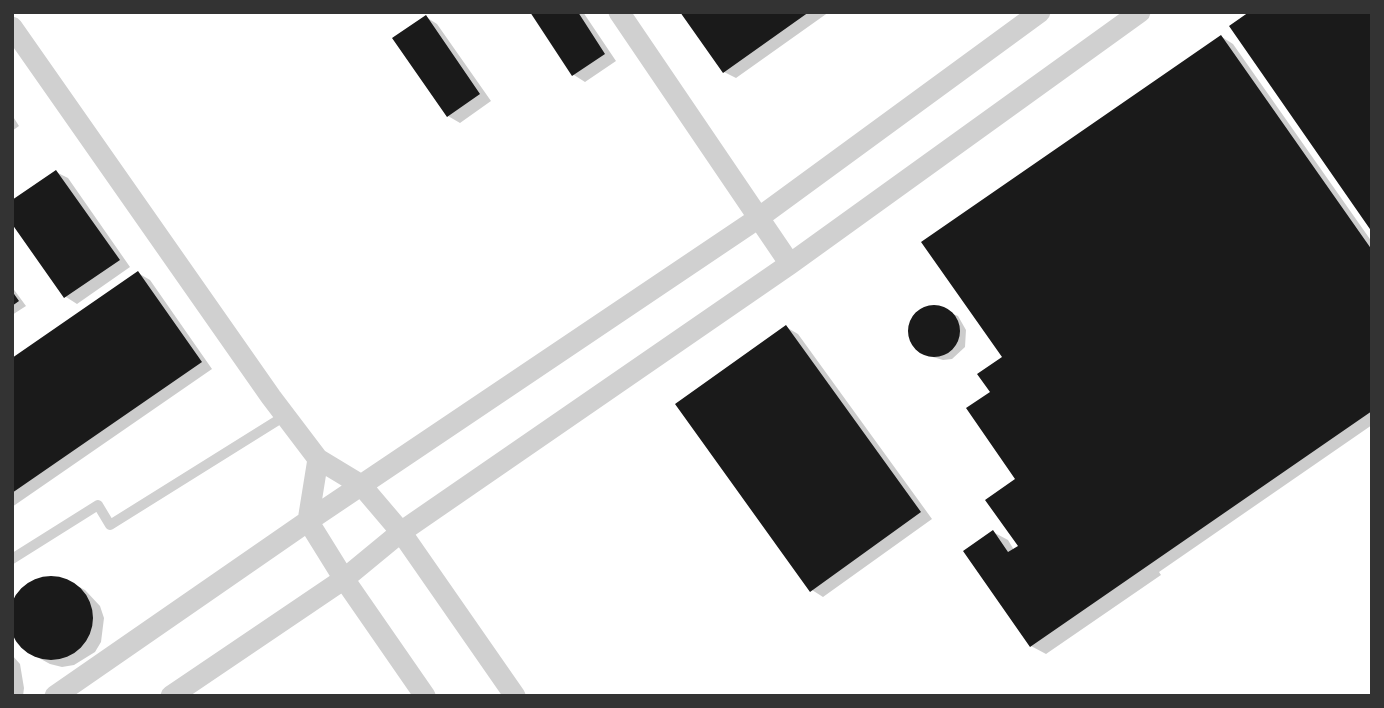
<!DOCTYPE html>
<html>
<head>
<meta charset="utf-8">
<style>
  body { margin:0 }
  #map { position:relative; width:1384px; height:708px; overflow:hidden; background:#fff; font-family:"DejaVu Sans",sans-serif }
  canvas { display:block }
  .frame { position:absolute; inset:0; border:14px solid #333; pointer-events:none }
</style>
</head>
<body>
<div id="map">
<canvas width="1384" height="708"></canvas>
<div class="frame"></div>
</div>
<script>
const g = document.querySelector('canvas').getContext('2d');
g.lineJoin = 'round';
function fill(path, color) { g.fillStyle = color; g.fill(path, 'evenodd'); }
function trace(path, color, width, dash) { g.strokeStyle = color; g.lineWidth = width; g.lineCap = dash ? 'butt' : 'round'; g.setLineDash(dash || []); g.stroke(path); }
fill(new Path2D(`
  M 532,12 L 583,12 L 616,61 L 585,82 L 574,75 Z
  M 682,12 L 829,12 L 736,78 L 724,72 Z
  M 426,17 L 437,24 L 491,101 L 460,123 L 448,116 Z
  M 1222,37 L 1233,44 L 1372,242 L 1372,425 L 1159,572 L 1161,575 L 1046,654 L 1031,646 L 993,532 L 1008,540 L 1014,550 L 1020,546 L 1018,479 L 992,393 L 1004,358 Z
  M 12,115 L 19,126 L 12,131 Z
  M 56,172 L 68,178 L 130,267 L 77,304 L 66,297 L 12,221 Z
  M 138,273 L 150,280 L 212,369 L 12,507 L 12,360 Z
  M 12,287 L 26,306 L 12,315 Z
  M 933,306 L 958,316 L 966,330 L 965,347 L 952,359 L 943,360 L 926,355 L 918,350 L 909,335 L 913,318 L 926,307 Z
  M 786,327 L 798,334 L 932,519 L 823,597 L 812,590 Z
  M 51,577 L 72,583 L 85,590 L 100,606 L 104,618 L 101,642 L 95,652 L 74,665 L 62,667 L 50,664 L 26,651 L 17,643 L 12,633 L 15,599 L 30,583 Z
  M 12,655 L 20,664 L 24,688 L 23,696 L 12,696 Z`), '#0003');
fill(new Path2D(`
  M 530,12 L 578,12 L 605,54 L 572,76 Z
  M 680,12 L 809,12 L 723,73 Z
  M 1249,12 L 1372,12 L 1372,232 L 1229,26 Z
  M 426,15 L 480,94 L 447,117 L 392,38 Z
  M 1221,35 L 1372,250 L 1372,411 L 1030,647 L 963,551 L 993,530 L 1008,552 L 1018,546 L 985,500 L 1015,479 L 966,408 L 990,392 L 977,374 L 1002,357 L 921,242 Z
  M 56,170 L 120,260 L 64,298 L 12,224 L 12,200 Z
  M 138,271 L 202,362 L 12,493 L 12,358 Z
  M 12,291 L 19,301 L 12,306 Z
  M908 331a26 26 0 1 1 52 0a26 26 0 1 1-52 0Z
  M 786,325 L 921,512 L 810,592 L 675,404 Z
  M9 618a42 42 0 1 1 84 0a42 42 0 1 1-84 0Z`), '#1a1a1a');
trace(new Path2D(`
  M 12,559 L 98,505 L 110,525 L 283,417 L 280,412`), '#d0d0d0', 10);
trace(new Path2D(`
  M 619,12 L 790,264
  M 12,27 L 271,397 L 318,459 L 361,485 L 401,532 L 515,696
  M 318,459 L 308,521 L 344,579 L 425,696
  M 55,696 L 308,521 L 757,219 L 1040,12
  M 171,696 L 344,579 L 401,532 L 790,264 L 1140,12`), '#d0d0d0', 21);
</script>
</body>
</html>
